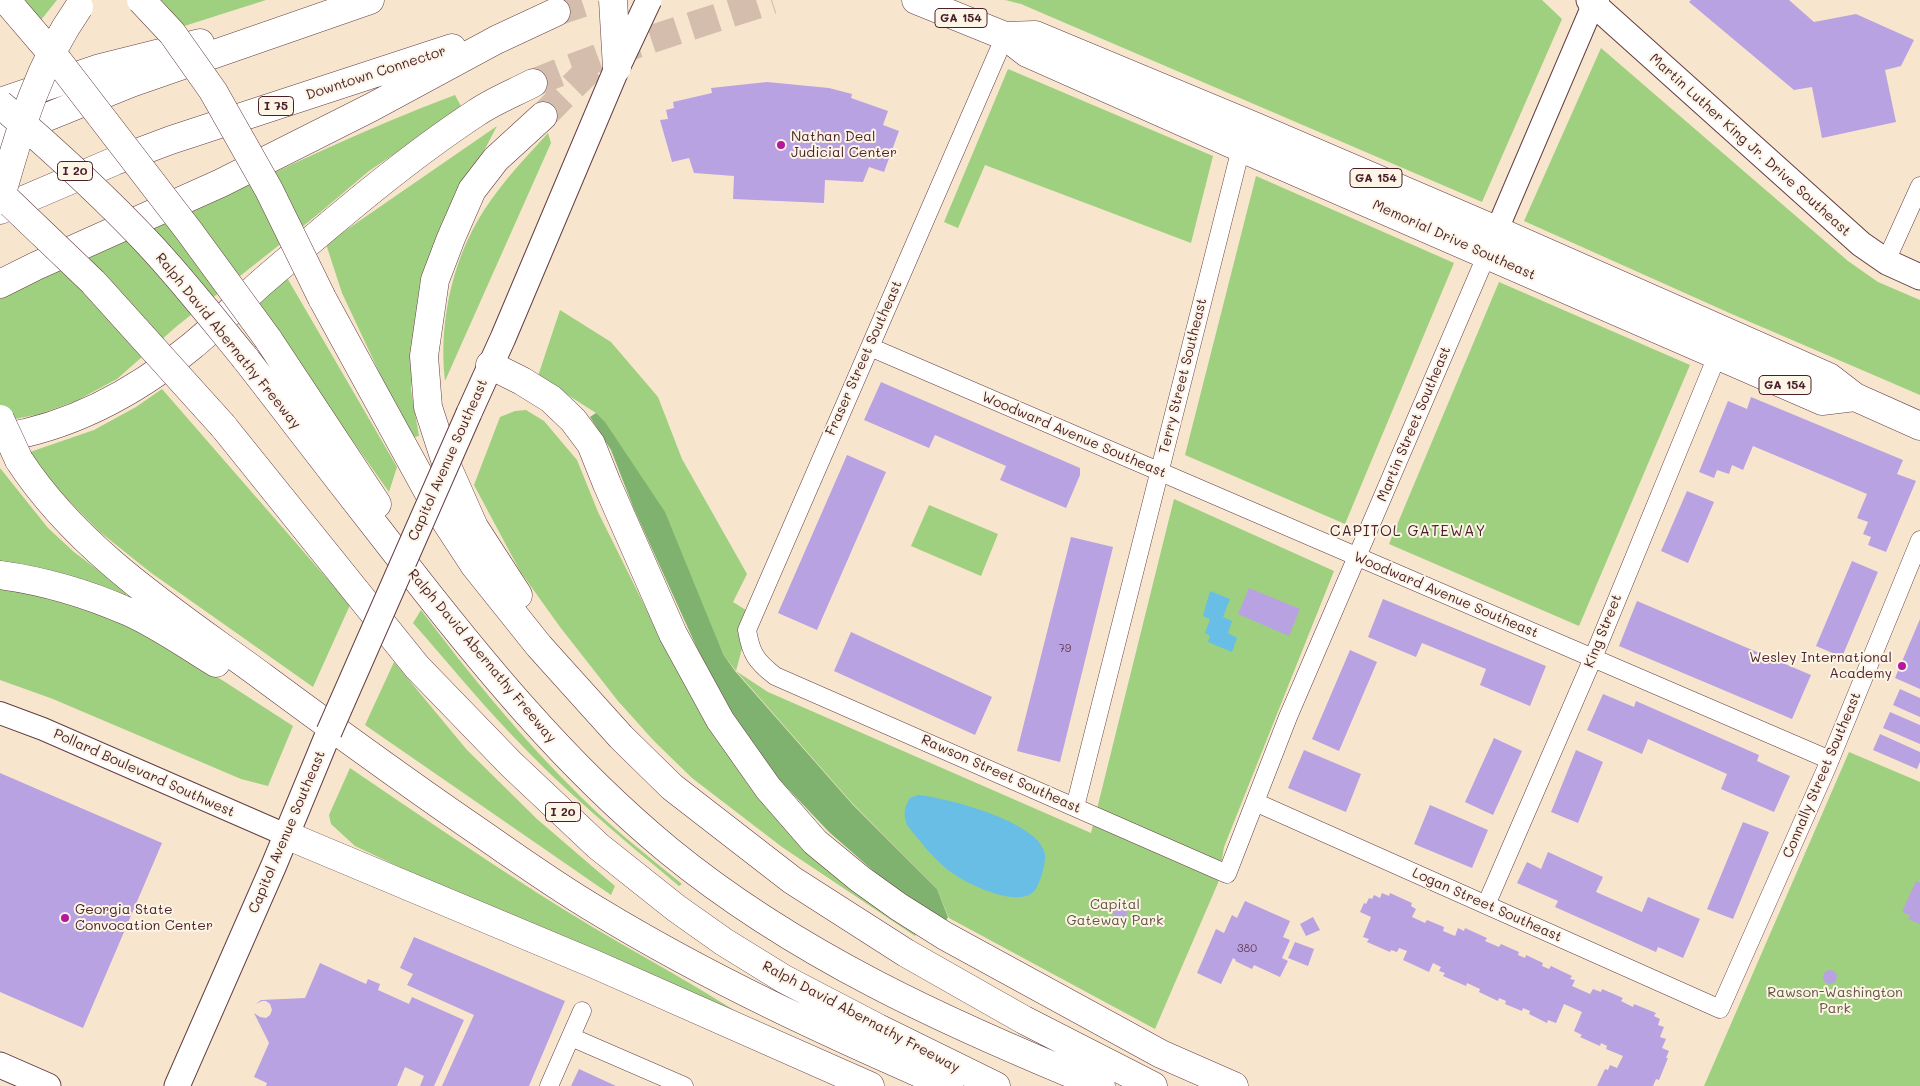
<!DOCTYPE html>
<html>
<head>
<meta charset="utf-8">
<style>
  body { margin:0 }
  canvas { display:block; background:#f7e5cd }
</style>
</head>
<body>
<canvas width="1920" height="1086"></canvas>
<script>
const g = document.querySelector('canvas').getContext('2d');
g.lineJoin = 'round';
function fill(path, color) { g.fillStyle = color; g.fill(path, 'evenodd'); }
function trace(path, color, width, dash) { g.strokeStyle = color; g.lineWidth = width; g.lineCap = dash ? 'butt' : 'round'; g.setLineDash(dash || []); g.stroke(path); }
function label(font, color, halo, rows, align = 'center') {
  g.font = font + ' Mali,sans-serif'; g.lineWidth = 4; g.setLineDash([]); g.textBaseline = 'middle'; g.strokeStyle = halo; g.fillStyle = color; for (const [text, x, y, turn = 0] of rows) {
    g.save(); g.translate(x, y); g.rotate((+turn || 0) * Math.PI / 180); g.textAlign = isNaN(turn) ? turn : align; if (halo) g.strokeText(text, 0, 0); g.fillText(text, 0, 0); g.restore();
  }
}
fill(new Path2D(`
  M 23,0 L 57,0 L 41,20 Z
  M 156,0 L 266,0 L 178,28 Z
  M 1005,0 L 1542,0 L 1562,19 L 1482,202 L 1021,4 Z
  M 1601,48 L 1848,261 L 1878,282 L 1920,300 L 1920,395 L 1734,315 L 1524,221 Z
  M 1008,69 L 1213,156 L 1191,243 L 985,165 L 958,228 L 944,222 Z
  M 455,95 L 462,108 L 369,171 L 317,215 L 177,326 L 117,379 L 76,401 L 40,414 L 0,422 L 0,299 C 63,265 130,239 195,209 C 281,170 366,128 455,95 Z
  M 497,126 L 452,212 L 416,328 L 411,390 L 419,436 L 410,438 L 342,293 L 326,244 Z
  M 548,133 L 551,143 L 445,381 C 438,319 454,251 491,200 C 508,176 528,155 548,133 Z
  M 1256,176 L 1454,263 L 1345,524 L 1185,455 Z
  M 286,276 L 397,467 L 389,492 L 252,299 Z
  M 1499,282 L 1690,365 L 1579,626 L 1389,544 Z
  M 560,310 L 611,342 L 658,397 L 682,459 L 747,574 L 733,602 L 749,612 L 744,641 L 736,671 L 723,654 L 596,413 L 538,376 Z
  M 162,389 L 350,605 L 313,687 L 150,572 L 100,532 L 60,492 L 30,452 L 94,430 L 136,407 Z
  M 526,410 L 544,421 L 577,460 L 598,512 L 671,659 L 709,727 L 917,931 L 915,936 L 782,847 L 692,778 L 654,741 L 618,701 L 560,627 L 520,571 L 474,485 L 500,417 L 515,411 Z
  M 0,468 L 48,528 L 74,552 L 127,592 L 125,598 C 84,584 43,566 0,562 Z
  M 1174,499 L 1334,571 L 1224,847 L 1218,883 L 1155,1029 L 949,918 L 937,889 L 852,803 L 736,671 L 768,692 L 1091,833 Z
  M 929,505 L 998,534 L 981,576 L 911,546 Z
  M 0,586 L 40,594 L 105,616 L 138,631 L 222,680 L 293,726 L 268,786 L 241,779 L 53,699 L 0,680 Z
  M 421,610 C 470,675 523,740 581,797 C 612,828 648,856 682,884 L 679,886 C 620,837 561,788 508,731 C 475,696 445,659 413,623 Z
  M 394,662 L 467,750 L 537,819 L 615,886 L 611,895 L 365,725 Z
  M 1849,752 L 1920,782 L 1920,1086 L 1704,1086 Z
  M 350,768 C 412,810 475,853 539,894 C 609,939 683,977 753,1022 L 446,889 L 355,846 L 331,824 L 329,815 Z`), '#9fd07f');
fill(new Path2D(`
  M 596,413 L 605,422 L 665,512 L 723,654 L 735,671 L 853,805 L 937,889 L 948,917 L 945,923 L 894,889 L 829,832 L 774,774 L 722,703 L 634,509 L 611,450 L 590,417 Z`), '#7fb26e');
fill(new Path2D(`
  M 1210,591 L 1230,599 L 1223,617 L 1232,621 L 1228,633 L 1237,638 L 1232,652 L 1208,642 L 1210,636 L 1205,633 L 1210,619 L 1203,616 Z
  M 918,795 C 946,798 1039,821 1045,854 C 1046,863 1041,879 1037,887 C 1024,913 964,883 948,870 C 933,858 919,840 907,825 C 903,814 904,808 910,798 Z`), '#68bee4');
fill(new Path2D(`
  M 1691,0 L 1789,0 L 1814,22 L 1856,14 L 1914,40 L 1901,66 L 1885,70 L 1896,122 L 1822,138 L 1812,87 L 1794,90 L 1689,2 Z
  M 767,82 L 829,88 L 852,94 L 851,98 L 888,111 L 883,125 L 899,131 L 884,172 L 869,167 L 863,182 L 825,180 L 824,203 L 733,199 L 734,176 L 694,173 L 689,158 L 672,162 L 660,120 L 668,119 L 666,110 L 674,108 L 673,102 L 712,93 L 711,88 Z
  M 881,382 L 1080,468 L 1080,475 L 1066,508 L 1000,480 L 1006,466 L 935,435 L 929,448 L 864,420 Z
  M 1751,397 L 1903,460 L 1897,474 L 1916,481 L 1886,552 L 1868,545 L 1871,537 L 1863,534 L 1868,522 L 1857,518 L 1867,494 L 1753,446 L 1743,470 L 1732,465 L 1729,474 L 1717,470 L 1714,478 L 1699,472 L 1728,401 L 1747,409 Z
  M 847,455 L 886,472 L 817,630 L 778,613 Z
  M 1687,491 L 1714,502 L 1688,563 L 1661,551 Z
  M 1071,537 L 1113,547 L 1060,762 L 1017,751 Z
  M 1852,561 L 1878,572 L 1842,657 L 1816,646 Z
  M 1249,588 L 1300,609 L 1289,636 L 1238,614 Z
  M 1383,599 L 1546,666 L 1530,706 L 1480,685 L 1486,669 L 1422,643 L 1416,657 L 1368,637 Z
  M 1637,601 L 1811,675 L 1792,719 L 1619,646 Z
  M 1920,619 L 1920,689 L 1895,678 Z
  M 851,632 L 992,697 L 975,735 L 834,671 Z
  M 1350,650 L 1377,662 L 1339,751 L 1312,739 Z
  M 1900,689 L 1920,698 L 1920,717 L 1893,705 Z
  M 1603,694 L 1634,707 L 1636,701 L 1759,755 L 1757,761 L 1790,776 L 1774,812 L 1721,789 L 1727,774 L 1648,739 L 1642,754 L 1587,730 Z
  M 1890,712 L 1920,725 L 1920,744 L 1883,728 Z
  M 1880,734 L 1920,752 L 1920,762 L 1917,769 L 1873,750 Z
  M 1494,738 L 1522,751 L 1493,815 L 1465,802 Z
  M 1304,750 L 1361,774 L 1346,812 L 1288,788 Z
  M 1576,750 L 1603,762 L 1578,823 L 1551,812 Z
  M 0,773 L 162,843 L 83,1028 L 0,992 Z
  M 1430,805 L 1488,830 L 1472,868 L 1414,844 Z
  M 1743,822 L 1769,832 L 1733,919 L 1707,909 Z
  M 1548,852 L 1603,877 L 1596,892 L 1642,912 L 1648,897 L 1700,919 L 1683,958 L 1658,947 L 1656,952 L 1555,907 L 1558,901 L 1517,883 L 1527,862 L 1541,869 Z
  M 1916,881 L 1920,883 L 1920,924 L 1908,919 L 1910,915 L 1902,912 Z
  M 1382,893 L 1389,896 L 1390,893 L 1412,903 L 1411,906 L 1416,909 L 1412,917 L 1425,923 L 1427,920 L 1444,927 L 1443,931 L 1455,936 L 1458,928 L 1464,931 L 1465,928 L 1487,938 L 1485,941 L 1499,947 L 1501,944 L 1519,952 L 1518,955 L 1525,958 L 1526,955 L 1543,963 L 1542,966 L 1549,969 L 1551,966 L 1572,976 L 1570,979 L 1575,980 L 1572,986 L 1590,994 L 1593,989 L 1601,992 L 1602,989 L 1623,998 L 1621,1001 L 1633,1007 L 1634,1004 L 1656,1013 L 1654,1016 L 1660,1019 L 1658,1025 L 1664,1027 L 1660,1037 L 1666,1039 L 1662,1048 L 1669,1051 L 1666,1058 L 1668,1058 L 1659,1080 L 1656,1079 L 1653,1086 L 1597,1086 L 1605,1069 L 1608,1070 L 1610,1065 L 1617,1068 L 1623,1056 L 1606,1049 L 1607,1046 L 1601,1043 L 1600,1046 L 1580,1037 L 1582,1035 L 1574,1031 L 1582,1012 L 1564,1004 L 1556,1023 L 1548,1020 L 1547,1023 L 1529,1014 L 1530,1011 L 1523,1008 L 1522,1011 L 1505,1004 L 1506,1001 L 1499,998 L 1498,1001 L 1479,992 L 1480,989 L 1467,983 L 1466,986 L 1443,976 L 1445,973 L 1439,971 L 1441,967 L 1433,963 L 1429,972 L 1403,960 L 1407,951 L 1399,948 L 1397,952 L 1391,950 L 1390,952 L 1367,942 L 1369,939 L 1363,937 L 1371,917 L 1360,912 L 1364,903 L 1366,904 L 1369,898 L 1372,899 L 1374,895 L 1380,898 Z
  M 1245,901 L 1290,921 L 1283,937 L 1290,940 L 1282,958 L 1288,961 L 1280,977 L 1254,965 L 1252,969 L 1235,961 L 1236,960 L 1233,958 L 1221,984 L 1197,973 L 1216,929 L 1224,933 L 1232,915 L 1237,918 Z
  M1113 912a7 7 0 1 1 14 0a7 7 0 1 1-14 0Z
  M 1313,917 L 1320,930 L 1306,936 L 1300,924 Z
  M 414,937 L 565,1001 L 529,1086 L 442,1086 L 474,1015 L 407,985 L 413,974 L 400,968 Z
  M 1295,942 L 1314,949 L 1308,966 L 1288,958 Z
  M 320,963 L 366,984 L 368,979 L 380,984 L 378,990 L 409,1004 L 412,997 L 464,1020 L 434,1086 L 420,1086 L 424,1076 L 405,1067 L 397,1086 L 266,1086 L 267,1083 L 254,1077 L 269,1043 L 254,1013 L 260,1017 L 266,1018 L 270,1015 L 272,1010 L 270,1004 L 266,1001 L 262,1001 L 256,1004 L 261,1000 L 305,998 Z
  M1823 977a7 7 0 1 1 14 0a7 7 0 1 1-14 0Z
  M 579,1069 L 616,1086 L 571,1086 Z`), '#b9a2e2');
trace(new Path2D(`
  M 556,12 L 592,0
  M 533,83 C 611,51 691,26 772,0
  M 543,116 L 590,69 L 597,64`), '#d4bdad', 28, [28, 14]);
const minor = new Path2D(`
  M 1005,36 L 747,630 C 751,654 756,661 775,676 L 1227,874 L 1288,717 L 1487,254
  M 1886,261 L 1920,186
  M 870,347 L 1830,760
  M 1255,802 L 1720,1009 L 1827,767 L 1920,540
  M 1075,807 L 1241,148
  M 1486,905 L 1593,658 L 1717,356
  M 571,1037 L 684,1086
  M 549,1086 L 582,1011`);
const tertiary = new Path2D(`
  M 1490,246 L 1593,5
  M 0,713 L 43,729 L 286,835`);
const secondary = new Path2D(`
  M 1589,0 L 1861,244 L 1887,262 L 1920,277
  M 469,413 L 503,338 L 617,68
  M 0,1065 L 48,1086
  M 177,1086 L 274,865 L 329,732`);
const primary = new Path2D(`
  M 916,0 L 1005,36 L 1027,53 L 1241,148 L 1822,401 L 1855,397
  M 1005,36 L 1035,35 L 1256,127 L 1480,223 L 1829,377 L 1855,397 L 1920,426`);
const motorway = new Path2D(`
  M 1593,5 L 1595,0
  M 0,102 L 100,68 L 200,43
  M 0,136 L 131,83 L 370,0
  M 0,210 L 115,161 L 171,140 L 452,48
  M 0,284 L 36,266 L 221,183 L 372,107 L 496,40 L 556,12
  M 322,298 L 437,508 L 475,566 L 539,646 L 621,737 L 672,787 L 792,880 L 906,953 L 1024,1020 L 1153,1086
  M 268,339 L 377,504
  M 245,358 C 295,423 346,489 397,554 C 479,660 564,764 668,850 C 796,955 949,1024 1101,1086
  M 490,365 L 522,381 L 551,399 L 573,420 L 591,444 L 607,484 L 673,634 L 720,720 L 768,788 L 815,842 L 860,879 L 899,907 L 945,936 L 1161,1054 L 1234,1086
  M 223,426 L 417,667 L 511,764 L 598,846 L 676,908 L 724,942 L 784,979 L 878,1028 L 996,1086
  M 0,438 C 71,427 137,391 192,346 C 219,324 242,299 268,277 C 335,220 403,161 476,113 C 493,101 514,93 533,83
  M 19,460 C 79,552 176,613 263,677 C 336,731 410,785 485,836 C 522,862 559,888 598,911 C 710,979 829,1034 949,1086
  M 0,575 C 45,581 88,594 129,612 C 160,626 188,646 216,663
  M 518,595 L 474,527 L 447,466 L 428,407 L 424,356 L 435,280 L 451,238 L 472,190 L 496,159 L 543,116
  M 286,835 L 594,964 L 870,1086`);
trace(minor, '#643d43', 19);
trace(tertiary, '#643d43', 24);
trace(secondary, '#643d43', 27);
trace(primary, '#643d43', 29);
trace(motorway, '#643d43', 29);
trace(minor, '#fff', 18);
trace(tertiary, '#fff', 22);
trace(secondary, '#fff', 25);
trace(primary, '#fff', 28);
trace(motorway, '#fff', 28);
const secondaryBridge = new Path2D(`
  M 617,68 L 649,0
  M 329,732 L 469,413`);
const primaryBridge = new Path2D(`
  M 613,0 L 617,68`);
const motorwayBridge = new Path2D(`
  M 6,0 L 59,62 L 189,231 L 268,339
  M 141,0 L 172,33 L 213,91 L 269,190 L 322,298
  M 0,104 C 51,148 101,193 147,242 C 182,279 213,319 245,358
  M 0,193 L 93,282 L 223,426
  M 0,200 C 20,130 37,67 79,7
  M 0,419 L 19,460`);
trace(secondaryBridge, '#643d43', 27, []);
trace(primaryBridge, '#643d43', 29, []);
trace(motorwayBridge, '#643d43', 29, []);
trace(secondaryBridge, '#fff', 25);
trace(primaryBridge, '#fff', 28);
trace(motorwayBridge, '#fff', 28);
for (const [x, y, r, color] of [
  [781,145,5,"#b5179e"],
  [1902,666,5,"#b5179e"],
  [65,918,5,"#b5179e"]
]) { const dot = new Path2D(); dot.arc(x, y, r, 0, 2 * Math.PI); g.fillStyle = color; g.fill(dot); trace(dot, '#fcf5e5', 2); }
label('11px', '#664059', null, [
  ["79",1065,649],
  ["380",1247,949]
]);
for (const [x, y, w] of [
  [961,18,52],
  [276,106,35],
  [75,171,35],
  [1376,178,52],
  [1785,385,52],
  [563,812,35]
]) { const box = new Path2D(); box.roundRect(x - w / 2, y - 9.5, w, 19, 4); g.fillStyle = '#fcf5e5'; g.fill(box); trace(box, '#4a1f2b', 1); }
label('bold 12px', '#4a1f2b', null, [
  ["GA 154",961,18],
  ["I 75",276,106],
  ["I 20",75,171],
  ["GA 154",1376,178],
  ["GA 154",1785,385],
  ["I 20",563,812]
]);
label('14px', '#4a1f2b', '#fcf5e5', [
  ["Downtown Connector",376,73,-18],
  ["Martin Luther King Jr. Drive Southeast",1750,145,42],
  ["Memorial Drive Southeast",1454,240,24],
  ["Ralph David Abernathy Freeway",228,341,51],
  ["Fraser Street Southeast",864,358,-66],
  ["Terry Street Southeast",1183,376,-76],
  ["Martin Street Southeast",1414,424,-67],
  ["Woodward Avenue Southeast",1074,435,23],
  ["Capitol Avenue Southeast",448,460,-66],
  ["Woodward Avenue Southeast",1446,595,23],
  ["King Street",1603,631,-68],
  ["Ralph David Abernathy Freeway",482,656,50],
  ["Pollard Boulevard Southwest",144,773,24],
  ["Rawson Street Southeast",1001,774,24],
  ["Connally Street Southeast",1822,775,-67],
  ["Capitol Avenue Southeast",287,832,-67],
  ["Logan Street Southeast",1487,905,24],
  ["Ralph David Abernathy Freeway",861,1017,28]
]);
label('14px', '#4a1f2b', '#fcf5e5', [
  ["Nathan Deal",791,137],
  ["Judicial Center",791,153],
  ["Wesley International",1892,658,"right"],
  ["Academy",1892,674,"right"],
  ["Georgia State",75,910],
  ["Convocation Center",75,926]
], 'left');
label('14px', '#645444', '#fcf5e5', [
  ["Capital",1115,905],
  ["Gateway Park",1115,921],
  ["Rawson-Washington",1835,993],
  ["Park",1835,1009]
]);
g.letterSpacing = '1px';
label('15px', '#4a1f2b', '#fcf5e5', [
  ["CAPITOL GATEWAY",1408,531]
]);
g.letterSpacing = '0px';
</script>
</body>
</html>
